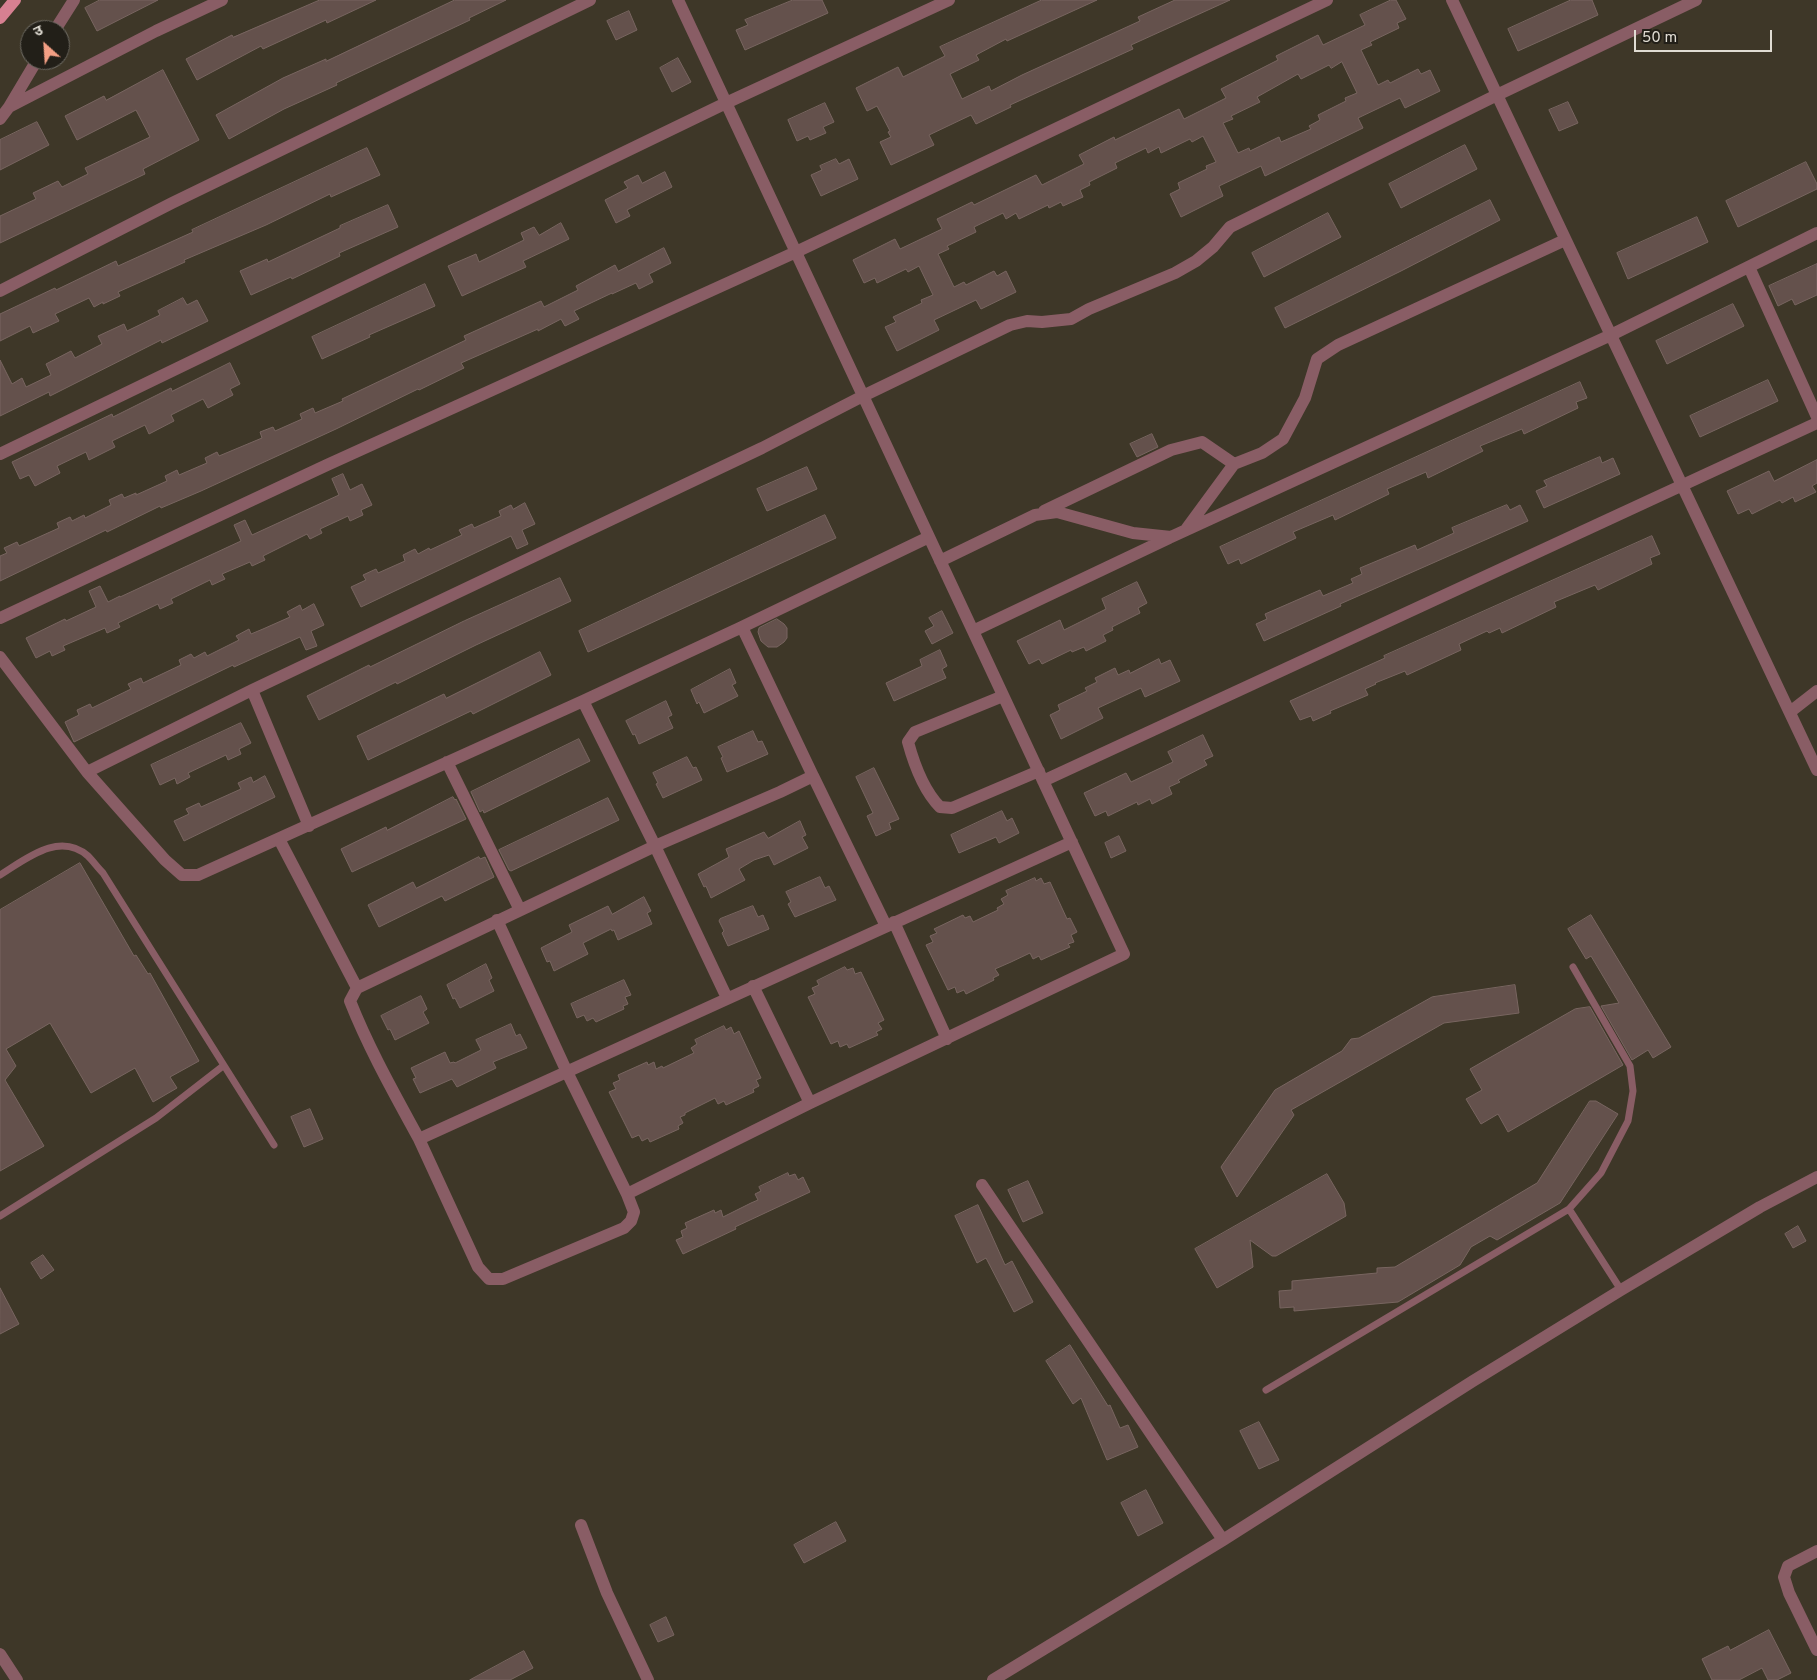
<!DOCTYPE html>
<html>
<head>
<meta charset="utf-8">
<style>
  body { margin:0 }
  #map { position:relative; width:1817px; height:1680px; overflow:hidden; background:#3e3728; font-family:Overpass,"Noto Sans Devanagari",sans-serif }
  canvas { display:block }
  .north { position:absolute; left:20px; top:20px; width:50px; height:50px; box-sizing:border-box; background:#221f18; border:1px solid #6e6b63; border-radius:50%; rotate:334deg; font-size:14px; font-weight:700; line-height:20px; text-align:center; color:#e0dcd3 }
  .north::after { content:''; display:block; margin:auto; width:18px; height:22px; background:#f39f84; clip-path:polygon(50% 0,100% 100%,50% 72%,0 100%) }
  .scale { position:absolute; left:1634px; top:30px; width:138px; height:22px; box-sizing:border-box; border:2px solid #e0dcd3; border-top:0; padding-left:6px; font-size:15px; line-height:18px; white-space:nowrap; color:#e0dcd3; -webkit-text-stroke:4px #221f18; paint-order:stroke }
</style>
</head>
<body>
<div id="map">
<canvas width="1817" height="1680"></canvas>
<div class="north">उ</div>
<div class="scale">50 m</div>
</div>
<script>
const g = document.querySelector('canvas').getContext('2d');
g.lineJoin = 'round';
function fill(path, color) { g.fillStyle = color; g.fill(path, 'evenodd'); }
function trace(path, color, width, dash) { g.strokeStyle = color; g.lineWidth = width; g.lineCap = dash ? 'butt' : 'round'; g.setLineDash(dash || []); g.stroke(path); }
const building = new Path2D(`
  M 100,0 L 158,0 L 97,31 L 85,8 Z
  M 320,0 L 376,0 L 327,23 L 326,20 L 263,49 L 261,46 L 197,80 L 186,59 L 232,35 L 233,37 Z
  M 455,0 L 506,0 L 469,18 L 470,20 L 336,83 L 337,85 L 284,109 L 229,139 L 216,115 L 283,78 L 326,59 L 326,61 Z
  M 793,0 L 822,0 L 828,13 L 745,50 L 736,30 L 748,25 L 745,20 Z
  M 1042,0 L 1097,0 L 1007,41 L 1006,39 L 976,55 L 979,60 L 950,74 L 962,99 L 989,86 L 991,91 L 1022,75 L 1140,21 L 1138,17 L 1175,0 L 1230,0 L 1131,45 L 1133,49 L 1010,105 L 1011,107 L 976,124 L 971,115 L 929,135 L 934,145 L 891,165 L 880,142 L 891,137 L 888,132 L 890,131 L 877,106 L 867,111 L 856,88 L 898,67 L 903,77 L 945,56 L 940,47 Z
  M 1391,0 L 1396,0 L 1406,19 L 1397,23 L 1399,28 L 1370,42 L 1372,45 L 1361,50 L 1378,85 L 1388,80 L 1390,83 L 1418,69 L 1421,74 L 1430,70 L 1440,91 L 1405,108 L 1400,98 L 1358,118 L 1363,128 L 1265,176 L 1261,166 L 1219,186 L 1223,196 L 1181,217 L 1170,194 L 1180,189 L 1178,183 L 1207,169 L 1206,166 L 1216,162 L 1203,136 L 1192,142 L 1190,139 L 1161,153 L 1159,147 L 1148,153 L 1146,148 L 1115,163 L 1117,168 L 1089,182 L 1090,185 L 1080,190 L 1083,197 L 1063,206 L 1061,202 L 1049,208 L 1048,205 L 1019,219 L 1016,213 L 1006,219 L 1003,213 L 974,227 L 976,232 L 947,246 L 949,249 L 938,254 L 954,287 L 964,282 L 966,285 L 994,271 L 997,276 L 1006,271 L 1016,292 L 981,309 L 976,300 L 934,320 L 939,330 L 897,351 L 885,327 L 896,322 L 893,317 L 922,303 L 921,300 L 933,295 L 919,266 L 908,272 L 906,269 L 877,283 L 875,278 L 864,283 L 853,260 L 895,239 L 900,249 L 942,229 L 937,219 L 972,202 L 974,205 L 1036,175 L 1042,185 L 1084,164 L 1079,155 L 1114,137 L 1115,140 L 1179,109 L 1184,119 L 1226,98 L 1221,89 L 1278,60 L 1276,56 L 1318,35 L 1323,45 L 1365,25 L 1360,15 ZM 1342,62 L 1357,93 L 1345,98 L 1346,101 L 1318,115 L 1320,120 L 1309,126 L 1311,129 L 1281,142 L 1279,137 L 1250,151 L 1249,148 L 1238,153 L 1223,123 L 1233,119 L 1231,116 L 1260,102 L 1257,97 L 1298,74 L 1301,79 L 1329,65 L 1331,68 Z
  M 1571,0 L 1592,0 L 1598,15 L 1518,51 L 1508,29 Z
  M 629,11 L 637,30 L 616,40 L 607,21 Z
  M 678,58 L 691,82 L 672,92 L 660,68 Z
  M 163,70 L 199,140 L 143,169 L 145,174 L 0,243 L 0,216 L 36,199 L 33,193 L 58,181 L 62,187 L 88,174 L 85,168 L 150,137 L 136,110 L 77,140 L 65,116 L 104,96 L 106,100 Z
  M 1568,102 L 1578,123 L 1559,131 L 1549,110 Z
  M 825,103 L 834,122 L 823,127 L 826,133 L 810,140 L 808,136 L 797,141 L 788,120 Z
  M 37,122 L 49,145 L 0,170 L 0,140 Z
  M 1465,145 L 1477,169 L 1401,208 L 1389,184 Z
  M 367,148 L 380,175 L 331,197 L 330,194 L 266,225 L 184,260 L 185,262 L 118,292 L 120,296 L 103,304 L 103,302 L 94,307 L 89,298 L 55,314 L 59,321 L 33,333 L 30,326 L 0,341 L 0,314 L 55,288 L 56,290 L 116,261 L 118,266 L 193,232 L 192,230 Z
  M 836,159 L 839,164 L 849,159 L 858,179 L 821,196 L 811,175 L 822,170 L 820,166 Z
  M 1806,162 L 1817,184 L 1817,189 L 1738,227 L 1726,201 Z
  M 665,172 L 672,187 L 627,210 L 630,216 L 616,223 L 605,200 L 628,188 L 624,182 L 638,175 L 642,183 Z
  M 1490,200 L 1500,220 L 1401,271 L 1285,328 L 1275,308 Z
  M 388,205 L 398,227 L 339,253 L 340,256 L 292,279 L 291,277 L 251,295 L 240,271 L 267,259 L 268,262 L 340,228 L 340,226 Z
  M 1328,213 L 1341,237 L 1264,277 L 1252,253 Z
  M 1697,217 L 1708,242 L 1628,279 L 1617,253 Z
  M 561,223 L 569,239 L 523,261 L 526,267 L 462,296 L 448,266 L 476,254 L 479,262 L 524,240 L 521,233 L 534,227 L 539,235 Z
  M 664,248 L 671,263 L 649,274 L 653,282 L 639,289 L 636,283 L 612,294 L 612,293 L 574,311 L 579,319 L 565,326 L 561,319 L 538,331 L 538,329 L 461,363 L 464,368 L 419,390 L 418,389 L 336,429 L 201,491 L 161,508 L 160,506 L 107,532 L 106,530 L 0,581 L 0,556 L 7,553 L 4,548 L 17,542 L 19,546 L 59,528 L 57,523 L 70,517 L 72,521 L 84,515 L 85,518 L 111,505 L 109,500 L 122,494 L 124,498 L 136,493 L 136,495 L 167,481 L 165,476 L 177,470 L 179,475 L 207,463 L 205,458 L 217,452 L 219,456 L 262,438 L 260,432 L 273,427 L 275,431 L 302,419 L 300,414 L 313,408 L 315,413 L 343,401 L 342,399 L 466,340 L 464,336 L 541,301 L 544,307 L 578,290 L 576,286 L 615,265 L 618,271 Z
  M 1817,264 L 1817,295 L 1795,305 L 1792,299 L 1778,306 L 1769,286 Z
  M 425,284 L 435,306 L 369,335 L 370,337 L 322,359 L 312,337 Z
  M 183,298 L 187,305 L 197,300 L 208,321 L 162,343 L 161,340 L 50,396 L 49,392 L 0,416 L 0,360 L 12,384 L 22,378 L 26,387 L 51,375 L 46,364 L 71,351 L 75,358 L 102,344 L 98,336 L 124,324 L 127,331 L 160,315 L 158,311 Z
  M 1733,304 L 1744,326 L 1667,364 L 1656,341 Z
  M 230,363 L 240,384 L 230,389 L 233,395 L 208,408 L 203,399 L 171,415 L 174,421 L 149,434 L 145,425 L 112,441 L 115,447 L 89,460 L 86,452 L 57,466 L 60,473 L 35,486 L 29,475 L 20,479 L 12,462 L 112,414 L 113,417 L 171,388 L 172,391 Z
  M 1768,380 L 1778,401 L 1700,437 L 1690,416 Z
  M 1580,382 L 1587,398 L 1576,402 L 1578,408 L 1524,434 L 1522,429 L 1480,446 L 1483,451 L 1428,478 L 1426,472 L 1387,489 L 1389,494 L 1335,520 L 1333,515 L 1293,532 L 1296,538 L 1241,564 L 1239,559 L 1228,564 L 1220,547 Z
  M 1152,434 L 1158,447 L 1137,457 L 1130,444 Z
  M 1600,457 L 1602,463 L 1613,458 L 1620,474 L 1544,508 L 1536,491 L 1547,486 L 1544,481 Z
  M 1817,460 L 1817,483 L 1812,486 L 1816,492 L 1795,502 L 1793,497 L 1782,503 L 1780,500 L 1752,514 L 1749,509 L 1738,514 L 1727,491 L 1769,471 L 1774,481 Z
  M 807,467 L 817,489 L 767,511 L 757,489 Z
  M 343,474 L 350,490 L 362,484 L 372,505 L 361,510 L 363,515 L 350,521 L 348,516 L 320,529 L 322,533 L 310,539 L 307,534 L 263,556 L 265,560 L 252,566 L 250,562 L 222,574 L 225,579 L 212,585 L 210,580 L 171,599 L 173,603 L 160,609 L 158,604 L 118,623 L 120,627 L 107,633 L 105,628 L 63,646 L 65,650 L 52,656 L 50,651 L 36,658 L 26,638 L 65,619 L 66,621 L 96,607 L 89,591 L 100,586 L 108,602 L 120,596 L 120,597 L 241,541 L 234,525 L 245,520 L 252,535 L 339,495 L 332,479 Z
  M 525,503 L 535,524 L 522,530 L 528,544 L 517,549 L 511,536 L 361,607 L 351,587 L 366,580 L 363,575 L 376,569 L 378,573 L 405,561 L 403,555 L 415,549 L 418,554 L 429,548 L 430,550 L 462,535 L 459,530 L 472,524 L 474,528 L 501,516 L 499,511 L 511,505 L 513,509 Z
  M 1507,505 L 1510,510 L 1520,505 L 1528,521 L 1340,604 L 1341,606 L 1264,641 L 1256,624 L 1267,619 L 1265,614 L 1320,590 L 1323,596 L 1353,583 L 1351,579 L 1362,574 L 1360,568 L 1415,545 L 1417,550 L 1454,533 L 1452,528 Z
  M 825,515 L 836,538 L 588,652 L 579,631 Z
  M 1652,536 L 1660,554 L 1650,558 L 1652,564 L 1598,590 L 1595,585 L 1554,602 L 1556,607 L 1502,633 L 1500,628 L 1489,633 L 1487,631 L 1459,644 L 1461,650 L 1407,675 L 1405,671 L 1375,683 L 1376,684 L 1365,689 L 1368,695 L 1330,711 L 1331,713 L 1313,721 L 1311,716 L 1300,720 L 1290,701 L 1385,658 L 1384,656 Z
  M 560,578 L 571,601 L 476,645 L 397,684 L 396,682 L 319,720 L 307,696 L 369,665 L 370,667 L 464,621 Z
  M 1137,582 L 1147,603 L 1138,608 L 1140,613 L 1112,627 L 1113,630 L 1103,635 L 1106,641 L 1086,651 L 1084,647 L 1072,652 L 1071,650 L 1042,664 L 1039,659 L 1029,664 L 1017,641 L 1060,620 L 1064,630 L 1106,609 L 1102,599 Z
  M 314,604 L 324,625 L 311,631 L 317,646 L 306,650 L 300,637 L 234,667 L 233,665 L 74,742 L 65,722 L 79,715 L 77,710 L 90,704 L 92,708 L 131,689 L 128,684 L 141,678 L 143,683 L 181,665 L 179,660 L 191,654 L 194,658 L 205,652 L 207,656 L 239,640 L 236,636 L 249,629 L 251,634 L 263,629 L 290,617 L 287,612 L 300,605 L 302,610 Z
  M 942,611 L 953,633 L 932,644 L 925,631 L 934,626 L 929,618 Z
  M 777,619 L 784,624 L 787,628 L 787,638 L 784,642 L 777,647 L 768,647 L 761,641 L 758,632 L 759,628 Z
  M 940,650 L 947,666 L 942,669 L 946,678 L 894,701 L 886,683 L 922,666 L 920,660 Z
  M 540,652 L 551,675 L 473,714 L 471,711 L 368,760 L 357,736 L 444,694 L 446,698 Z
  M 1159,659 L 1161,664 L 1170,660 L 1180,681 L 1145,697 L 1141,688 L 1098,708 L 1103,718 L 1061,739 L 1050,715 L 1060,710 L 1058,705 L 1087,691 L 1085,688 L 1097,682 L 1095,678 L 1115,668 L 1118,675 L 1129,670 L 1130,673 Z
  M 730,669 L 736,683 L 732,685 L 738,696 L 704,713 L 699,702 L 697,704 L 691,690 Z
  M 666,701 L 672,715 L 668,717 L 673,728 L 639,744 L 635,734 L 633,735 L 626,721 Z
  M 241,723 L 251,743 L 239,749 L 241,754 L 228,760 L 226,755 L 188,773 L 190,777 L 177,784 L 175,778 L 160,785 L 151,765 Z
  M 753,731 L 758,742 L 762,741 L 768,754 L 727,772 L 721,758 L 723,757 L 718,747 Z
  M 1203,735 L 1213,756 L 1204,760 L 1207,765 L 1178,780 L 1180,782 L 1169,787 L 1172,794 L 1152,804 L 1150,799 L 1138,805 L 1137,802 L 1108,816 L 1106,811 L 1095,816 L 1084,793 L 1126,773 L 1131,782 L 1173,762 L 1168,752 Z
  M 579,739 L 590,761 L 484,813 L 483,810 L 480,812 L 471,792 Z
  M 687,757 L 693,768 L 696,767 L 702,780 L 663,798 L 656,784 L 658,783 L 653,773 Z
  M 874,768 L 899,819 L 889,823 L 891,829 L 876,836 L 867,816 L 873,813 L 856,777 Z
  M 265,776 L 275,797 L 184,841 L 174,821 L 189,814 L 186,809 L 199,803 L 201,807 L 241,789 L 238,783 L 251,777 L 253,782 Z
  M 453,797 L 455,800 L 456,799 L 466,819 L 352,872 L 341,849 L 386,827 L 387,830 Z
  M 608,798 L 619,820 L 511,871 L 509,870 L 499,850 Z
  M 1002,811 L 1007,821 L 1012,818 L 1019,833 L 999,843 L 996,837 L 959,853 L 951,835 Z
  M 800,821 L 806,835 L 802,837 L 808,848 L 774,865 L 769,855 L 754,860 L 739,869 L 745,880 L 711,898 L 706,886 L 704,887 L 698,874 L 729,857 L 726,849 L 764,832 L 768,838 Z
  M 1119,836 L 1126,851 L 1111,858 L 1105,843 Z
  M 479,857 L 480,859 L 485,857 L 494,877 L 445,901 L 442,896 L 379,927 L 368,905 L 413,882 L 416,888 Z
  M 80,863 L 134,956 L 136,955 L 148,974 L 150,973 L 199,1061 L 170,1077 L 177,1088 L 153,1102 L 135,1068 L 91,1093 L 50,1023 L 6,1049 L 16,1066 L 5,1080 L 44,1146 L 0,1171 L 0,910 Z
  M 820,877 L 825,888 L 829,886 L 836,900 L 795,917 L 788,904 L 791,902 L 786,892 Z
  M 1035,878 L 1036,881 L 1041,878 L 1044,884 L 1050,882 L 1067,919 L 1070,918 L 1077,932 L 1071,935 L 1074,942 L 1068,944 L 1070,947 L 1041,960 L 1039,956 L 1033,959 L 1030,953 L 1011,962 L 995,969 L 999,975 L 993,978 L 994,980 L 966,994 L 964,990 L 957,993 L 955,987 L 948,990 L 926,945 L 933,942 L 930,936 L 937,933 L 934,929 L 963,915 L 965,918 L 970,916 L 973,922 L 998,910 L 997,908 L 1004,904 L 1001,899 L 1008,895 L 1006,891 Z
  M 644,897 L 651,911 L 647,913 L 652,924 L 618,940 L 614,930 L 612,931 L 611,929 L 583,943 L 588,954 L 554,971 L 550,961 L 547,962 L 541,948 L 572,932 L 569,925 L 608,906 L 612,914 Z
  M 753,906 L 758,917 L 763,915 L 769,929 L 728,946 L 722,933 L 724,931 L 719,921 L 720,919 Z
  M 1591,915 L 1671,1047 L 1653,1058 L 1648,1050 L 1632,1060 L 1601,1006 L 1619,1003 L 1591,956 L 1586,959 L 1568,929 Z
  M 486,964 L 492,978 L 489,980 L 494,991 L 460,1008 L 455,998 L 453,999 L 447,985 Z
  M 845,967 L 847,970 L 853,968 L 855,974 L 861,972 L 884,1020 L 878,1023 L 882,1029 L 876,1032 L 878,1035 L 849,1048 L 847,1044 L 840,1047 L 838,1041 L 831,1044 L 808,997 L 815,994 L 812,988 L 819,985 L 817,981 Z
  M 624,980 L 631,995 L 625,997 L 628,1004 L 623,1006 L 624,1009 L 596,1022 L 593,1018 L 587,1021 L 584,1015 L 577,1018 L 571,1004 Z
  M 1515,985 L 1519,1013 L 1444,1023 L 1291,1110 L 1294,1115 L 1237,1197 L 1221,1167 L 1275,1090 L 1342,1051 L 1351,1039 L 1359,1038 L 1432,997 Z
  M 421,996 L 427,1009 L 423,1012 L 429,1023 L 395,1040 L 390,1029 L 388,1030 L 381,1016 Z
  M 1590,1007 L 1623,1065 L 1508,1132 L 1498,1114 L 1481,1124 L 1466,1099 L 1482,1090 L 1470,1069 L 1575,1009 Z
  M 511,1024 L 516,1036 L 520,1034 L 527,1048 L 493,1062 L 496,1068 L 457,1087 L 452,1079 L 420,1093 L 413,1079 L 416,1078 L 411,1068 L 445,1052 L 450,1063 L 454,1062 L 455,1063 L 481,1050 L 476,1040 Z
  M 724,1026 L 726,1030 L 731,1027 L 734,1034 L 739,1031 L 761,1078 L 756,1080 L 759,1086 L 753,1089 L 754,1092 L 726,1105 L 724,1101 L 718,1104 L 715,1098 L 685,1113 L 685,1115 L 680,1117 L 683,1123 L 678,1126 L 679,1129 L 650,1142 L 648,1138 L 642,1141 L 639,1135 L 632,1138 L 609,1092 L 616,1089 L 613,1083 L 620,1080 L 618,1075 L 647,1062 L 648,1065 L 654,1062 L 656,1069 L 662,1066 L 663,1068 L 694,1053 L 691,1048 L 697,1044 L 695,1040 Z
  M 1590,1101 L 1596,1101 L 1618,1114 L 1560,1203 L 1497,1240 L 1490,1236 L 1471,1247 L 1460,1265 L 1398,1302 L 1294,1311 L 1294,1307 L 1280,1308 L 1279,1291 L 1292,1290 L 1292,1281 L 1377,1273 L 1377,1268 L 1395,1267 L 1537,1183 Z
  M 310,1109 L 323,1139 L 304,1147 L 291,1117 Z
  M 788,1173 L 789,1176 L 795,1174 L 798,1180 L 803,1177 L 810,1192 L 735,1227 L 736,1229 L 683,1254 L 676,1240 L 683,1237 L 681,1231 L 687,1228 L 685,1223 L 714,1210 L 715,1213 L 721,1210 L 723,1217 L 751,1203 L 758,1200 L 755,1194 L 761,1191 L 759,1187 Z
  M 1327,1174 L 1344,1203 L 1346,1216 L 1276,1256 L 1272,1256 L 1250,1240 L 1253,1267 L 1217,1288 L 1195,1249 Z
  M 1028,1181 L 1043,1213 L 1023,1222 L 1008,1190 Z
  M 978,1205 L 1005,1265 L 1012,1261 L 1033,1302 L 1014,1312 L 986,1258 L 977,1263 L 955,1216 Z
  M 1798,1226 L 1806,1241 L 1793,1248 L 1785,1234 Z
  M 43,1255 L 54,1270 L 41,1279 L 31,1263 Z
  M 0,1288 L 19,1324 L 0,1334 Z
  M 1070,1345 L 1108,1406 L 1110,1405 L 1120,1428 L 1128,1425 L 1138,1447 L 1107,1460 L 1081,1398 L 1073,1404 L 1046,1361 Z
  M 1259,1422 L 1279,1460 L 1259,1469 L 1240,1431 Z
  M 1146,1490 L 1163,1523 L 1138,1536 L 1121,1503 Z
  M 836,1522 L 846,1541 L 804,1563 L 794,1545 Z
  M 666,1617 L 674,1635 L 658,1642 L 650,1625 Z
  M 1769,1630 L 1791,1673 L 1777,1680 L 1768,1680 L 1762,1668 L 1739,1680 L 1712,1680 L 1702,1659 L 1728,1646 L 1730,1650 Z
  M 524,1651 L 533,1668 L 510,1680 L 470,1680 Z`);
fill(building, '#64514c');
trace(building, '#786560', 1);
trace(new Path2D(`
  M 0,875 C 26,859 59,831 88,856 C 93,861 98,868 103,873 L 274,1145
  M 1569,1209 L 1601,1173 L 1628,1121 L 1633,1091 L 1630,1066 L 1573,967
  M 0,1216 L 156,1118 L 223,1066
  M 1266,1390 L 1569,1209 L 1621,1290`), '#895d65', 7);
trace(new Path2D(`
  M 678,0 L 1124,954 L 810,1103 L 627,1194 L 634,1212 L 631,1221 L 624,1228 L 503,1279 L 489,1279 L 478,1267 L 419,1139 L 1072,842
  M 1452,0 L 1817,770
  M 55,30 L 74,0
  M 9,107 L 37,60
  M 0,119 L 9,107 L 156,31 L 222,0
  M 1749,267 L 1817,417
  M 0,291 L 172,203 L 590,0
  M 0,454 L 726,103 L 949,0
  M 1044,511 L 1171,450 L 1202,442 L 1234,464
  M 1187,528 L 1234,464 L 1262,453 L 1283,439 L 1305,398 L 1317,359 L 1338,345 L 1565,240
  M 940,561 L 1035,515 L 1057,512 L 1133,533 L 1171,537 L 1611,335 L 1817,233
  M 0,618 L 327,465 L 796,252 L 1327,0
  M 973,631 L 1169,538
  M 0,657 L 87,772 L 165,860 L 182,875 L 198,875 L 583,701 L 742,627
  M 252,690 L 309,826
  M 1003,696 L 915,732 L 908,742 C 914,764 924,791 940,807 L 952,808 L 1039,771
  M 583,701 L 655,846 L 727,998
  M 1790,712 L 1817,691
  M 447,762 L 520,910
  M 87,772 L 252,690 L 762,448 L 863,396 L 1010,325 L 1027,321 L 1042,322 L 1071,319 L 1089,309 L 1175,273 L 1196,261 L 1213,247 L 1230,227 L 1497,95 L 1696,0
  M 813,776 L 742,627 L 929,537
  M 1043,781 L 1817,423
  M 279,839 L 357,988
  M 497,920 L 566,1070 L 627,1194
  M 894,922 L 947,1039
  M 753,986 L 810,1103
  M 419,1139 C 394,1093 369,1049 350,1001 L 357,988 L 655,846 L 780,792 L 813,776 L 886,926
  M 982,1185 L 1223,1540
  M 581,1525 L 607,1593 L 648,1680
  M 1817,1551 L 1788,1566 L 1784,1577 L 1789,1593 L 1817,1650
  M 0,1654 L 17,1680
  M 993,1680 L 1223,1540 L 1473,1381 L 1621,1290 L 1760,1207 L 1817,1177`), '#895d65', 12);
trace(new Path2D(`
  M 0,18 L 15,0`), '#d78091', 12);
</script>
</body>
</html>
